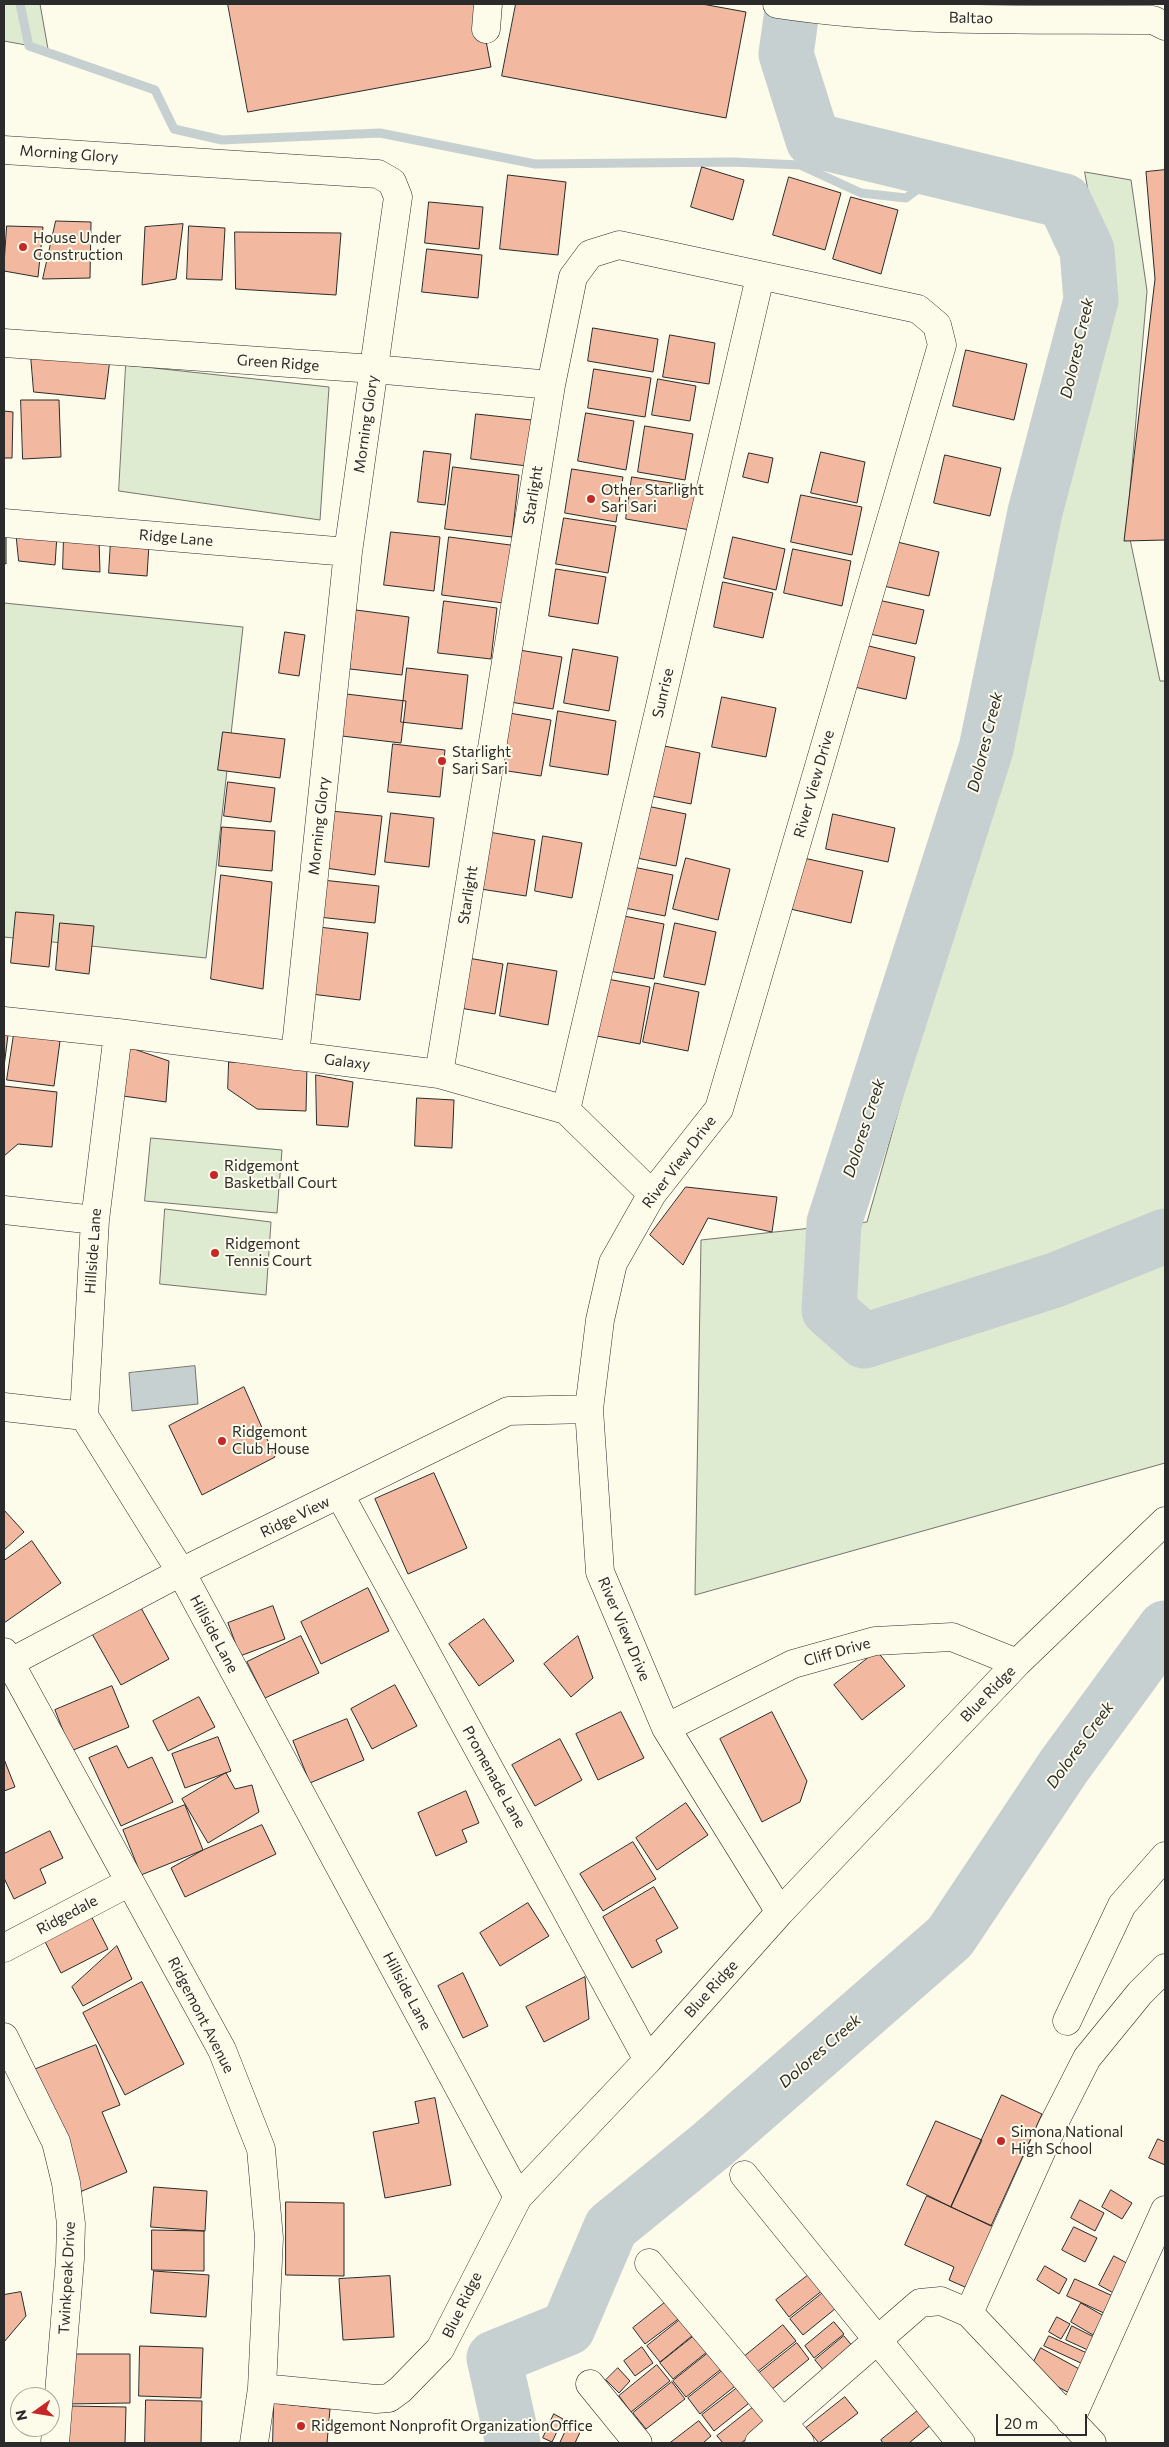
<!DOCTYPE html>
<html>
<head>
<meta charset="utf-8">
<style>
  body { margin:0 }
  #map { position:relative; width:1169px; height:2447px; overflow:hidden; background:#fdfbea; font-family:Commissioner,sans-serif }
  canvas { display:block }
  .frame { position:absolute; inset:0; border:5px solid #2b2b2b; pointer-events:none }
  .north { position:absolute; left:10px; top:2387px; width:50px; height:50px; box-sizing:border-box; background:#fdfbea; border:1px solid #a9a89e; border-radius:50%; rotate:257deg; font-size:14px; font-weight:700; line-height:20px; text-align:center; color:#2b2b2b }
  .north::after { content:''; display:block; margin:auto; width:18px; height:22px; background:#c62828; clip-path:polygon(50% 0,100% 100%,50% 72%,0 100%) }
  .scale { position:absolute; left:996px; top:2414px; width:91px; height:22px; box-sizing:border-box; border:2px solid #2b2b2b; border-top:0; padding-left:6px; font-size:15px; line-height:18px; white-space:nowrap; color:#2b2b2b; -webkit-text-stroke:4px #fdfbea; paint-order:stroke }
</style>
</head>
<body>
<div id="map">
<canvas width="1169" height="2447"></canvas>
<div class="frame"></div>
<div class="north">N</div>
<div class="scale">20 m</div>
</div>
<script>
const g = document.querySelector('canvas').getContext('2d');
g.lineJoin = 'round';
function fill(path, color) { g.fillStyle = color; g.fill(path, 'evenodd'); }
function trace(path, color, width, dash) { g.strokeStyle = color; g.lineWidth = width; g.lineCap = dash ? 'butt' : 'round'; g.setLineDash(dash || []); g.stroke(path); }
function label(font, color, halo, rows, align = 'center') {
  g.font = font + ' Commissioner,sans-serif'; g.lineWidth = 4; g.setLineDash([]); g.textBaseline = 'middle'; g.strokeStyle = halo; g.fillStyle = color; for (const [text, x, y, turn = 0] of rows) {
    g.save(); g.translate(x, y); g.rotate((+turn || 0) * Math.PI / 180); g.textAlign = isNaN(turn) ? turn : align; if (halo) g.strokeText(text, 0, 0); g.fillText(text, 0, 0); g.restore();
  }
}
const green = new Path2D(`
  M 4,4 L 40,4 L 48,49 L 4,41 Z
  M 1085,172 L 1131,180 L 1147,291 L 1127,525 L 1160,681 L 1165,681 L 1165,1463 L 695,1595 L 701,1240 L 867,1222 L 1045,590 L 1103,275 Z
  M 126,365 L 329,387 L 320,520 L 119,491 Z
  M 4,603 L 243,627 L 206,958 L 4,937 Z
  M 151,1138 L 282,1150 L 277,1213 L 145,1201 Z
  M 165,1209 L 271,1222 L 266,1295 L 160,1284 Z`);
fill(green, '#deebd1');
trace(green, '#74746e', 1);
const water = new Path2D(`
  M 195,1366 L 198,1404 L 132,1411 L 129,1373 Z`);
fill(water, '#c7d0d0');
trace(water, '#74746e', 1);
trace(new Path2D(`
  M 20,4 L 29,46 L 155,90 L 174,129 L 222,140 L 380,133 L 535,164 L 733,162 L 800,165 L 861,193 L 906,198 L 941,172`), '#c7d0d0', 9);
trace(new Path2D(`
  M 793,4 L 786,54 L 813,140 L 1064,201 L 1087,250 L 1091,300 L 1035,512 L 986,749 L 834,1223 L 829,1310 L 864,1341 L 1055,1280 L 1165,1236
  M 513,2443 L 494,2358 L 568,2328 L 611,2227 L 712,2145 L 950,1937 L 1064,1766 L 1165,1628`), '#c7d0d0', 55);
const building = new Path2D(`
  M 228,4 L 479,4 L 491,67 L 248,112 Z
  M 516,4 L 702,4 L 746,12 L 726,118 L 502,76 Z
  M 702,167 L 744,180 L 733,220 L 691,207 Z
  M 1165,170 L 1165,540 L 1124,541 L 1155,279 L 1146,172 Z
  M 508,175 L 566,182 L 558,255 L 500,249 Z
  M 789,177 L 841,193 L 825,250 L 773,235 Z
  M 851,197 L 898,210 L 881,274 L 833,259 Z
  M 429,202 L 483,207 L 479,249 L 425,243 Z
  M 56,221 L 91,222 L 90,278 L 43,279 Z
  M 183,224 L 176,279 L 142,285 L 145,227 Z
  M 7,226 L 43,227 L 38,277 L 4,271 Z
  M 189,226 L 225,228 L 222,280 L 187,279 Z
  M 235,232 L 341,233 L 336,295 L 236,289 Z
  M 427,249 L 482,255 L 478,298 L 422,292 Z
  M 593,328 L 658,339 L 653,372 L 588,361 Z
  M 670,335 L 715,343 L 709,384 L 663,377 Z
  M 966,350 L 1027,364 L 1014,420 L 953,406 Z
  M 31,356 L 110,359 L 105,399 L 34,392 Z
  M 594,369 L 651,378 L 645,417 L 588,408 Z
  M 658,379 L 696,386 L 690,421 L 652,415 Z
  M 21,400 L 59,400 L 61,457 L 23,459 Z
  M 4,411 L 13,412 L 12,458 L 4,458 Z
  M 586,413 L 634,421 L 626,470 L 578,461 Z
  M 476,414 L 532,420 L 527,466 L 471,459 Z
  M 645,426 L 693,434 L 685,480 L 638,472 Z
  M 424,451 L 451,454 L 445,505 L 418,502 Z
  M 821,452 L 865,462 L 857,503 L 811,493 Z
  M 749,453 L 773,458 L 768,483 L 743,477 Z
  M 945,455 L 1001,468 L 990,516 L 934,503 Z
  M 453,467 L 519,475 L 512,537 L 445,529 Z
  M 572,469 L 623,477 L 616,522 L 565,513 Z
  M 632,477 L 697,487 L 690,530 L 626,519 Z
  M 801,495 L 862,507 L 852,555 L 791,542 Z
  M 564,518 L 616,526 L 608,573 L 556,564 Z
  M 16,531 L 57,535 L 55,565 L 19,561 Z
  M 391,532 L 440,537 L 434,591 L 384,585 Z
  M 4,535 L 6,535 L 6,564 L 4,563 Z
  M 64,536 L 99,539 L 100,572 L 63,569 Z
  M 449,537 L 518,546 L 511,604 L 442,595 Z
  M 733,537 L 785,549 L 776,590 L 724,578 Z
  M 111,539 L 149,544 L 147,576 L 109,573 Z
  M 889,540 L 939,552 L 929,596 L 879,585 Z
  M 793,549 L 851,561 L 842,606 L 784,593 Z
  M 556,569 L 606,577 L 598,624 L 549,616 Z
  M 723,582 L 773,593 L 763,638 L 714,627 Z
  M 878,600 L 924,610 L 916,644 L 870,634 Z
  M 444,601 L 497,608 L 491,659 L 438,653 Z
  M 356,610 L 409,617 L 402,675 L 350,669 Z
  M 285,632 L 305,635 L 299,676 L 279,673 Z
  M 856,643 L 915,657 L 906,699 L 846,685 Z
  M 513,649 L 562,657 L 553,709 L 504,701 Z
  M 573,649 L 618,657 L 609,711 L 564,703 Z
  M 407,668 L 468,675 L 462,729 L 401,722 Z
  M 346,694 L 406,701 L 401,743 L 342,736 Z
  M 722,697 L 776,708 L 766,757 L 712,747 Z
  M 558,711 L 616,721 L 608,775 L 550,766 Z
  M 503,712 L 551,720 L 541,776 L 494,769 Z
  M 223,732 L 285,739 L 280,778 L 218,770 Z
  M 393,744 L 445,750 L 440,797 L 388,792 Z
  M 654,744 L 700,753 L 691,804 L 642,794 Z
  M 228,782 L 275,788 L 271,822 L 224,816 Z
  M 642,805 L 686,814 L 676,866 L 632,857 Z
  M 331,811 L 382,816 L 375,875 L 325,868 Z
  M 391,813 L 434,818 L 429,867 L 385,862 Z
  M 833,814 L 895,828 L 888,862 L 826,849 Z
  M 222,827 L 275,831 L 272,871 L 219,866 Z
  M 483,831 L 535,840 L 526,896 L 474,888 Z
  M 543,836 L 582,843 L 572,898 L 535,891 Z
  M 799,857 L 863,871 L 851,923 L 786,908 Z
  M 686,858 L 730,869 L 718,920 L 673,909 Z
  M 633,867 L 673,875 L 665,916 L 625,908 Z
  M 221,875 L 272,882 L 263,989 L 211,979 Z
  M 322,880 L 379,886 L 375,923 L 318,917 Z
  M 16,912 L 54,915 L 49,967 L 11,963 Z
  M 619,915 L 664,924 L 654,979 L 609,971 Z
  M 60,923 L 94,926 L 89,974 L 56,970 Z
  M 675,923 L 716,932 L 705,985 L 664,977 Z
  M 319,927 L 368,933 L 360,1000 L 311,994 Z
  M 462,957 L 503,964 L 495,1014 L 454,1007 Z
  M 508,963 L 557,971 L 548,1025 L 500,1016 Z
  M 602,978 L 650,987 L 640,1044 L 591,1035 Z
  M 655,983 L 699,992 L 688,1051 L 643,1042 Z
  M 4,1034 L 8,1035 L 4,1067 Z
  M 14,1034 L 60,1041 L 54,1086 L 7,1080 Z
  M 128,1047 L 169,1061 L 166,1102 L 123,1096 Z
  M 229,1062 L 307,1065 L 306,1111 L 257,1109 L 228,1089 Z
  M 316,1075 L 353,1082 L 348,1127 L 317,1125 Z
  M 4,1086 L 57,1092 L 52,1147 L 18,1144 L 4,1156 Z
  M 417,1098 L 454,1100 L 452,1148 L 415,1146 Z
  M 686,1187 L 777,1197 L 772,1232 L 708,1218 L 683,1265 L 650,1235 Z
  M 244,1387 L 275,1457 L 202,1495 L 169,1426 Z
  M 434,1473 L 467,1548 L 408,1574 L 375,1499 Z
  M 4,1510 L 24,1532 L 4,1550 Z
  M 32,1541 L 61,1583 L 4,1623 L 4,1561 Z
  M 368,1588 L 389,1631 L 321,1664 L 301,1622 Z
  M 140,1606 L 169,1659 L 121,1685 L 91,1632 Z
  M 273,1606 L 285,1639 L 240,1656 L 228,1623 Z
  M 484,1619 L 514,1661 L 479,1686 L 449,1644 Z
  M 301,1636 L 319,1673 L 265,1698 L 247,1662 Z
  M 578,1636 L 593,1678 L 571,1697 L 544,1664 Z
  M 877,1651 L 905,1686 L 862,1720 L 834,1685 Z
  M 395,1685 L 417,1726 L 372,1749 L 351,1709 Z
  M 112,1686 L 129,1727 L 71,1751 L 55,1710 Z
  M 199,1697 L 215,1727 L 168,1751 L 153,1721 Z
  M 621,1712 L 644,1758 L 598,1780 L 576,1734 Z
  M 772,1712 L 807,1781 L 800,1802 L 762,1822 L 720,1739 Z
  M 347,1719 L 364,1760 L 310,1783 L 293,1741 Z
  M 218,1737 L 231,1771 L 185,1788 L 172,1754 Z
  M 560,1739 L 582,1780 L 535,1806 L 512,1765 Z
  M 117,1746 L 128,1768 L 152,1757 L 173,1802 L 121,1826 L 89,1758 Z
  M 4,1759 L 15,1787 L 4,1791 Z
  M 226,1773 L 235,1789 L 252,1785 L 259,1812 L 208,1843 L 182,1799 Z
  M 466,1791 L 479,1823 L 462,1830 L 467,1842 L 436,1856 L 418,1813 Z
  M 686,1803 L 708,1835 L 657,1870 L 636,1838 Z
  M 185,1805 L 203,1850 L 141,1875 L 123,1830 Z
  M 262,1825 L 276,1854 L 185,1897 L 171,1868 L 203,1850 Z
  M 50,1831 L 63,1858 L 40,1869 L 46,1883 L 14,1899 L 4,1878 L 4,1854 Z
  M 633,1842 L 656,1879 L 603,1911 L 580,1874 Z
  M 654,1887 L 678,1928 L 656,1940 L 662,1952 L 632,1968 L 603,1917 Z
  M 84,1902 L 108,1949 L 61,1973 L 37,1926 Z
  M 528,1903 L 549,1936 L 500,1966 L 480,1933 Z
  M 117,1946 L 132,1979 L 83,2006 L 72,1987 Z
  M 463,1973 L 488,2026 L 463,2038 L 438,1986 Z
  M 585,1977 L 589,2019 L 544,2042 L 526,2007 Z
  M 142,1982 L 184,2064 L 125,2095 L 83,2013 Z
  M 96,2045 L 120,2105 L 102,2112 L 127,2172 L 80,2192 L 31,2071 Z
  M 1002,2095 L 1042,2114 L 991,2226 L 951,2207 Z
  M 435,2098 L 451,2185 L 385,2198 L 373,2132 L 419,2123 L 415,2102 Z
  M 936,2121 L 982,2140 L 951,2207 L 907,2185 Z
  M 1158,2139 L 1165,2142 L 1165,2165 L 1149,2158 Z
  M 154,2187 L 207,2191 L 205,2231 L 151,2227 Z
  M 1111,2190 L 1132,2203 L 1122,2219 L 1102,2207 Z
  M 927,2196 L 1001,2230 L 974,2291 L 949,2280 L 954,2267 L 905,2245 Z
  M 1080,2200 L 1104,2213 L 1095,2231 L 1071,2218 Z
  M 286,2202 L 344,2203 L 344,2276 L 286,2275 Z
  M 1074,2227 L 1097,2238 L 1085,2262 L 1062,2250 Z
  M 152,2230 L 204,2231 L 204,2271 L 152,2270 Z
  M 1114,2256 L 1132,2266 L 1117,2295 L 1099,2285 Z
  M 1045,2266 L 1067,2279 L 1059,2294 L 1037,2280 Z
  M 815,2270 L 828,2286 L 789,2317 L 776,2300 Z
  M 154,2271 L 209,2275 L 206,2317 L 151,2313 Z
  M 390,2276 L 394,2337 L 343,2340 L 339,2279 Z
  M 1075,2279 L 1115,2297 L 1106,2314 L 1067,2296 Z
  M 829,2288 L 841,2304 L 803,2335 L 790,2319 Z
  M 21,2292 L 26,2316 L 4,2342 L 4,2295 Z
  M 672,2297 L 685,2314 L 645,2344 L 633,2328 Z
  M 1081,2303 L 1104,2316 L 1093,2335 L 1071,2322 Z
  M 686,2315 L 698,2331 L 660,2362 L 647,2346 Z
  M 1057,2317 L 1070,2324 L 1061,2339 L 1049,2332 Z
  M 834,2322 L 844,2334 L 814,2358 L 805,2346 Z
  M 783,2325 L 796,2341 L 757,2372 L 745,2356 Z
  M 1072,2326 L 1096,2338 L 1090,2351 L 1066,2340 Z
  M 699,2332 L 712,2348 L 673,2379 L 660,2363 Z
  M 844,2336 L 854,2348 L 825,2372 L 815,2360 Z
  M 1049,2336 L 1087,2353 L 1083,2364 L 1044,2346 Z
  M 797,2343 L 809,2359 L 771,2390 L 758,2374 Z
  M 140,2346 L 203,2348 L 201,2398 L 139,2396 Z
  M 642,2347 L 653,2363 L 635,2376 L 624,2361 Z
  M 1041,2348 L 1083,2371 L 1071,2394 L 1029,2371 Z
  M 712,2350 L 725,2366 L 686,2397 L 673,2381 Z
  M 67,2354 L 130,2354 L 130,2403 L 67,2404 Z
  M 657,2365 L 670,2381 L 631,2412 L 619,2396 Z
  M 727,2367 L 739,2383 L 700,2414 L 688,2398 Z
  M 618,2368 L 630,2381 L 619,2393 L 606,2380 Z
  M 672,2382 L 685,2399 L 646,2429 L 633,2413 Z
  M 741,2385 L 753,2400 L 714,2431 L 702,2415 Z
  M 845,2397 L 858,2413 L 819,2443 L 806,2428 Z
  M 146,2400 L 202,2401 L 201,2443 L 145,2443 Z
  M 274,2403 L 330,2409 L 327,2443 L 273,2443 Z
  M 756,2405 L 769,2421 L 741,2443 L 723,2443 L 717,2436 Z
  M 67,2406 L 126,2407 L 125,2443 L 66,2443 Z
  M 920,2409 L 932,2424 L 909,2443 L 883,2443 L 881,2440 Z
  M 554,2414 L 563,2419 L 552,2442 L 543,2438 Z
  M 699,2421 L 711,2436 L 703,2443 L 670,2443 Z
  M 570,2422 L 582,2428 L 575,2443 L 560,2443 Z`);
fill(building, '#f2b8a0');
trace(building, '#2b2b2b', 1);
const minor = new Path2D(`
  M 777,4 C 901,23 1028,19 1153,20 L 1165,26
  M 486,29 L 488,4
  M 4,150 L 378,174 L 392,182 L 398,197 L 348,552 L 295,1056
  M 4,343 L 374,369 L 551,385
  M 4,523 L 348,552
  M 4,1021 L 118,1033 L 439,1074 L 566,1110 L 652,1194
  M 118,1033 L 95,1220 L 84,1416 L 181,1572 L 518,2197
  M 439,1074 L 551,385 L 573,277 L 590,254 L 619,245 L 918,309 L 937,325 L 942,345 L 719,1109 L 652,1194 L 613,1263 L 600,1320 L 589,1409 L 600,1572 L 666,1728 L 780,1912
  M 566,1110 L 760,277
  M 4,1210 L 95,1220
  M 4,1407 L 84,1416
  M 340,1495 L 648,2060
  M 4,1652 L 222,2050 L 261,2149 L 269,2238 L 262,2388 L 254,2443
  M 11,1662 L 181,1572 L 508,1411 L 589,1409
  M 666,1728 L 793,1664 L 875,1641 L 952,1637 L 1017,1663
  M 4,1948 L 130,1882
  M 1067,2021 L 1122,1905 L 1165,1856
  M 4,2037 L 56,2142 L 66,2183 L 71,2224 L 70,2259 L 55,2443
  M 744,2175 L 961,2443
  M 649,2263 L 800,2443
  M 969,2313 L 1053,2125 L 1087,2058 L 1140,1993 L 1165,1968
  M 590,2384 L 638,2443
  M 262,2388 L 376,2399 L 389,2398 L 400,2390 L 440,2349 L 518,2197 L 648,2060 L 780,1912 L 1017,1663 L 1165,1521
  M 1070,2421 L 1165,2210
  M 759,2443 L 920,2303 L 941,2301 L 969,2313 L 1092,2443`);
trace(minor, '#2b2b2b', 29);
trace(minor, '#fdfbea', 28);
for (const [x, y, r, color] of [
  [23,247,5,"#c62828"],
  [591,499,5,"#c62828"],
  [442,761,5,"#c62828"],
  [214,1175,5,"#c62828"],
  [215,1253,5,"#c62828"],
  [222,1441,5,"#c62828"],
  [1001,2141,5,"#c62828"],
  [301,2426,5,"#c62828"]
]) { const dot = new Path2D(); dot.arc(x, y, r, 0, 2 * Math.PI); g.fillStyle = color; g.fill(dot); trace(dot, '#fdfbea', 2); }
label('15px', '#2b2b2b', '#fdfbea', [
  ["Baltao",971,18,1],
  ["Morning Glory",69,154,4],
  ["Green Ridge",278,363,4],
  ["Morning Glory",366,424,-82],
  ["Starlight",533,495,-81],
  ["Ridge Lane",176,538,5],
  ["Sunrise",663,693,-77],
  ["River View Drive",814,784,-74],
  ["Morning Glory",319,826,-84],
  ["Starlight",468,895,-81],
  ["Galaxy",347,1062,7],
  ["River View Drive",679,1162,-53],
  ["Hillside Lane",93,1251,-86],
  ["Ridge View",295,1517,-26],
  ["River View Drive",624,1629,67],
  ["Hillside Lane",214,1634,62],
  ["Cliff Drive",837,1652,-16],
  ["Blue Ridge",988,1694,-46],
  ["Promenade Lane",494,1777,61],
  ["Ridgedale",67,1915,-28],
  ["Blue Ridge",711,1989,-48],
  ["Hillside Lane",407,1991,62],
  ["Ridgemont Avenue",201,2015,63],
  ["Twinkpeak Drive",67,2278,-87],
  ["Blue Ridge",462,2305,-64]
]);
label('15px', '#2b2b2b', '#fdfbea', [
  ["House Under",33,238],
  ["Construction",33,255],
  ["Other Starlight",601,490],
  ["Sari Sari",601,507],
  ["Starlight",452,752],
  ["Sari Sari",452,769],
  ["Ridgemont",224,1166],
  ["Basketball Court",224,1183],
  ["Ridgemont",225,1244],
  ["Tennis Court",225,1261],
  ["Ridgemont",232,1432],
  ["Club House",232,1449],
  ["Simona National",1011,2132],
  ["High School",1011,2149],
  ["Ridgemont Nonprofit OrganizationOffice",311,2426]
], 'left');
label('italic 16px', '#2b2b2b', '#fdfbea', [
  ["Dolores Creek",1077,348,-77],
  ["Dolores Creek",985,742,-76],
  ["Dolores Creek",864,1128,-72],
  ["Dolores Creek",1080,1745,-54],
  ["Dolores Creek",820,2051,-41]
]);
</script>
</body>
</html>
